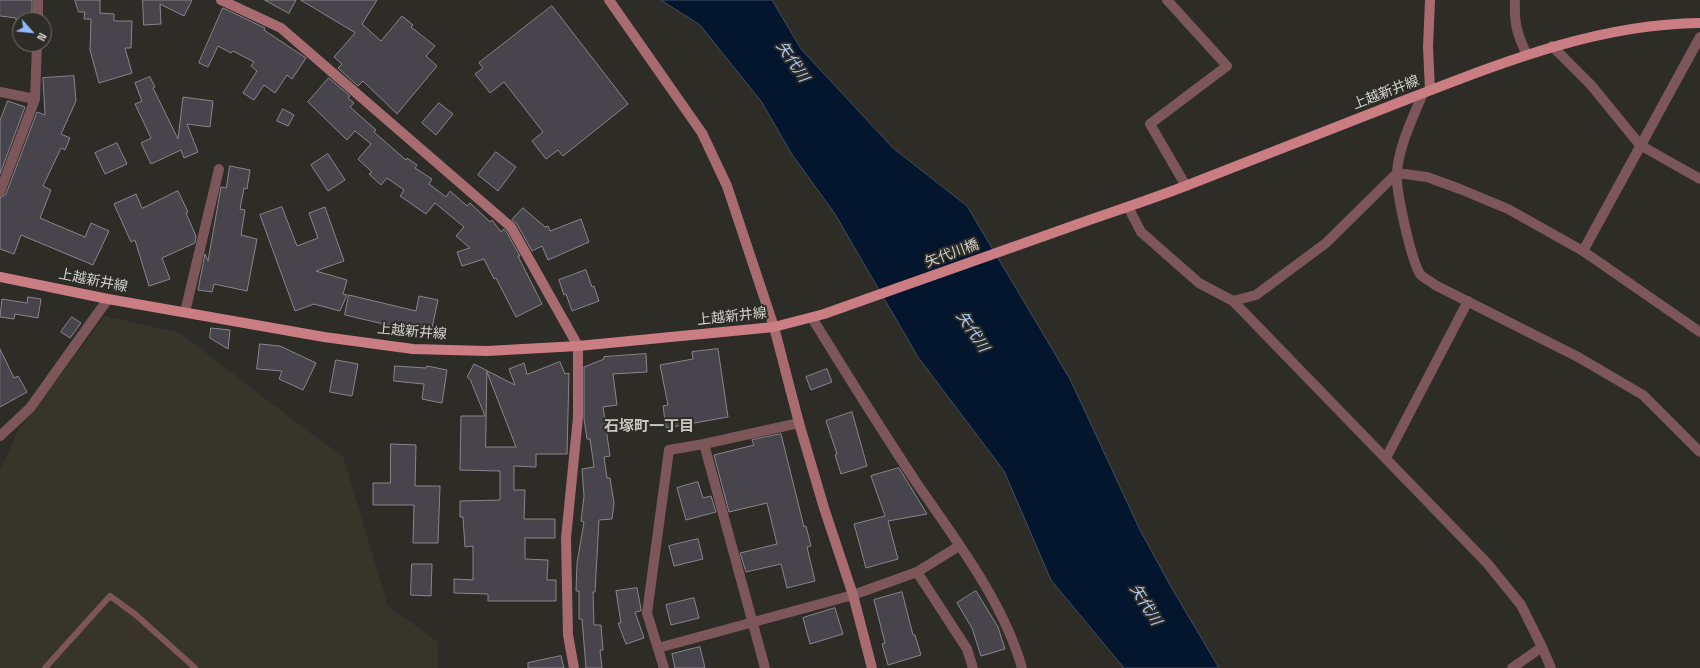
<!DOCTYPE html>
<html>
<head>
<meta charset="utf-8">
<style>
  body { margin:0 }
  #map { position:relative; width:1700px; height:668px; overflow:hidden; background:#2d2c27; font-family:"Space Grotesk",sans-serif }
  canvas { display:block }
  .north { position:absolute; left:12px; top:12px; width:40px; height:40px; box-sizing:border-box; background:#2d2c27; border:1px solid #6f6e6a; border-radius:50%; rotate:117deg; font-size:11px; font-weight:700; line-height:16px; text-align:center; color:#d2d2ce }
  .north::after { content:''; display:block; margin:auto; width:14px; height:18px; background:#90b8fd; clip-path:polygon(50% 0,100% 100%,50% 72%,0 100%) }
</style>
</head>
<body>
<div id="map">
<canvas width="1700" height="668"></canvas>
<div class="north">N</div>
</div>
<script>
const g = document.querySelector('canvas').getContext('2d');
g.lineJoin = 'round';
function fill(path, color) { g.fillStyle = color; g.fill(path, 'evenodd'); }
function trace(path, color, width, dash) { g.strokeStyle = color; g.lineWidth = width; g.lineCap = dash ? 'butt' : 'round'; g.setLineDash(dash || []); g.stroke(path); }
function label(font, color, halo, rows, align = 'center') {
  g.font = font + ' "Space Grotesk","Noto Sans JP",sans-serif'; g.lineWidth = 4; g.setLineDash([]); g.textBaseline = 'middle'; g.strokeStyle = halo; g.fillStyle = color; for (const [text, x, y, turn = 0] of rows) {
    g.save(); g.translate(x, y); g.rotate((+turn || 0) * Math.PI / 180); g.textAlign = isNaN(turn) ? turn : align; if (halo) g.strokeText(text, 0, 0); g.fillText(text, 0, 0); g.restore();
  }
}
fill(new Path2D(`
  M 105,316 L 180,333 L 306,430 L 343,456 L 388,606 L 438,642 L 438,668 L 0,668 L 0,470 L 18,431 Z`), '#373429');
const water = new Path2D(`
  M 661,0 L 772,0 L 801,49 L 893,148 L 967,206 L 1070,379 L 1140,530 L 1170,585 L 1219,668 L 1124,668 L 1051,580 L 1004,471 L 918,357 L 835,214 L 791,153 L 761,101 L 700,25 Z`);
fill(water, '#04162e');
trace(water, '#424e5e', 1);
const building = new Path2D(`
  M 0,0 L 32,0 L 32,20 L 16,20 L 16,18 L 0,16 Z
  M 75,0 L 100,0 L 100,13 L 114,14 L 114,21 L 132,21 L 131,48 L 125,48 L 132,73 L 99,83 L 90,50 L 91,19 L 84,19 L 85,12 L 79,12 Z
  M 143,0 L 192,0 L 184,16 L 160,4 L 161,24 L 144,25 Z
  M 265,0 L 296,0 L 289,13 Z
  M 301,0 L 377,0 L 362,24 L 381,41 L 402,16 L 413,25 L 411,27 L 435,46 L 426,56 L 437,66 L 397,114 L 363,81 L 358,86 L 338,68 L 342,64 L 334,57 L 355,33 Z
  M 552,6 L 628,104 L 563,156 L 558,150 L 546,159 L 532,141 L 543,132 L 504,82 L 490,93 L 475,74 L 483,68 L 479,63 Z
  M 223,8 L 265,28 L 264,30 L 306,58 L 292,79 L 287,75 L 275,93 L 264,85 L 254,100 L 243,93 L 257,71 L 251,66 L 254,62 L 233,51 L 231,53 L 218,46 L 208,67 L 199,63 Z
  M 74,76 L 76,101 L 61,134 L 70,138 L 65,150 L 61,148 L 43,186 L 51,190 L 40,218 L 85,237 L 91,223 L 109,231 L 93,265 L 21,235 L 14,254 L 0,249 L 0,198 L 6,194 L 37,112 L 45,115 L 43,78 Z
  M 150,77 L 155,87 L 153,88 L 178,139 L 183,97 L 213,101 L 210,127 L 187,124 L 198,152 L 184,158 L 181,150 L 151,164 L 141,143 L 151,138 L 135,104 L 142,101 L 135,83 Z
  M 329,78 L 350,96 L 348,98 L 354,103 L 350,107 L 376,130 L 374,132 L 406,160 L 407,158 L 417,165 L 415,168 L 432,179 L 429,184 L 446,197 L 450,191 L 467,206 L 470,203 L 490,222 L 492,220 L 501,232 L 504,229 L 506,231 L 520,256 L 518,256 L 542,304 L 516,317 L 496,278 L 494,279 L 484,259 L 462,266 L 457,252 L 470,248 L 456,236 L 464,227 L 435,203 L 426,214 L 400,196 L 404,190 L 387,178 L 381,185 L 369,174 L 372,172 L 358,159 L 371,144 L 355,131 L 347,140 L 308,102 Z
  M 8,101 L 25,107 L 0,174 L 0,121 Z
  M 439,103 L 453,114 L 436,135 L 422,123 Z
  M 283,109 L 294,115 L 288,126 L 277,121 Z
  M 117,143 L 127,164 L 105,174 L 95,153 Z
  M 496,152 L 516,167 L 498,191 L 478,175 Z
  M 328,154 L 345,180 L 328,191 L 311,165 Z
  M 230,166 L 250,170 L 247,189 L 244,188 L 240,209 L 245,210 L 241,235 L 257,239 L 247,291 L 214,284 L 212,292 L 198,290 L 205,254 L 208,261 L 221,187 L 226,188 Z
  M 178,191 L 188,212 L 186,213 L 196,236 L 195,243 L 162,258 L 170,279 L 149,286 L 135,240 L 131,242 L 114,204 L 136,194 L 142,208 Z
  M 282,207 L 297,246 L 318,238 L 309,213 L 325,207 L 344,261 L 316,271 L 347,280 L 343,294 L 347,295 L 340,311 L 314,304 L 295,311 L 260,215 Z
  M 523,208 L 545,227 L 548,226 L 550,231 L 581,219 L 589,242 L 548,260 L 542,246 L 532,251 L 517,224 L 512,220 Z
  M 586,270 L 592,287 L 594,286 L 599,301 L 572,311 L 566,294 L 564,295 L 559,280 Z
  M 349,295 L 416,311 L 419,296 L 438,300 L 432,328 L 407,323 L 405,329 L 345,315 Z
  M 28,297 L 41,299 L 38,318 L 15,314 L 14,319 L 0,317 L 2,299 L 27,303 Z
  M 72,317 L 81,323 L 70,338 L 61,332 Z
  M 211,328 L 230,330 L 228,349 L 210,338 Z
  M 260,344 L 280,346 L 316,363 L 303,390 L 279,379 L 282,371 L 257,369 Z
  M 0,349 L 14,378 L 18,376 L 27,392 L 0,407 Z
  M 718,349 L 728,417 L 666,428 L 663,406 L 668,405 L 660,365 L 693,359 L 692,352 Z
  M 646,354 L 647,372 L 613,374 L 617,405 L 603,407 L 610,456 L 604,457 L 607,478 L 610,478 L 614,503 L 612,519 L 599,520 L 595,592 L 593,592 L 594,625 L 601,625 L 603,650 L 600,650 L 602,668 L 586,668 L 582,619 L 579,619 L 579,591 L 576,591 L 577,563 L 584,522 L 581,521 L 584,496 L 582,469 L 594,467 L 590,439 L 587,439 L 584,419 L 584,367 L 604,359 L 604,357 Z
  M 336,360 L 358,364 L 352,396 L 330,392 Z
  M 560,362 L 565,374 L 569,373 L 567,454 L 536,454 L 536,467 L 514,466 L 514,490 L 525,490 L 524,519 L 555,519 L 555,538 L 525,538 L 525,559 L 548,560 L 547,580 L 556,580 L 556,601 L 488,601 L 488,594 L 454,593 L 454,579 L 473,580 L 473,546 L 465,547 L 463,517 L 460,517 L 460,501 L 500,500 L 500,471 L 460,470 L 461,416 L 485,416 L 470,379 L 467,377 L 474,364 L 515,385 L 509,369 L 524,363 L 527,374 ZM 487,372 L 516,447 L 486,447 Z
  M 395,366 L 426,368 L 427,366 L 447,370 L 442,403 L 422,399 L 424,384 L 394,381 Z
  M 827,369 L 832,382 L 811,390 L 806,377 Z
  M 852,412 L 867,466 L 841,474 L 835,455 L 837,454 L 826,421 Z
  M 781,434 L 804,527 L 806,526 L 811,546 L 807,547 L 815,581 L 787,588 L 781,564 L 746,572 L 740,553 L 777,544 L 767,503 L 729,512 L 714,455 L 754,445 L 752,440 Z
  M 391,444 L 416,445 L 415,486 L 440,486 L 438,543 L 413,543 L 414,505 L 373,505 L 373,483 L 390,483 Z
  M 899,468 L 927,514 L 888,521 L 898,559 L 866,568 L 854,524 L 885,516 L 871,476 Z
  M 698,482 L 703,498 L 711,496 L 716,512 L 686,520 L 677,488 Z
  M 698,539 L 703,559 L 674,566 L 669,546 Z
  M 412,564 L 432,564 L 431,596 L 411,595 Z
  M 637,588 L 641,609 L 641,611 L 635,612 L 644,638 L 626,644 L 618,623 L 621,623 L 616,591 Z
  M 976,591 L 998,627 L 1005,649 L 981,656 L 972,628 L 957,603 Z
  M 902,592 L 913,635 L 915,635 L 921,655 L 888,665 L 882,644 L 885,643 L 874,600 Z
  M 694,598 L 699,618 L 671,625 L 666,605 Z
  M 835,608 L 843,634 L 810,644 L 803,618 Z
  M 700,647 L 705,668 L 675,668 L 672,654 Z
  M 561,656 L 564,668 L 528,668 L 528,663 Z`);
fill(building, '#47454b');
trace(building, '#88868d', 1);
trace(new Path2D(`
  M 45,668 L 110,596 L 136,615 L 195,668`), '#7c5658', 6);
trace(new Path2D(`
  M 1167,0 L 1227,66 L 1150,124 L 1186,186
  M 1515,0 C 1514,24 1517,34 1527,55
  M 38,20 L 38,0
  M 1552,46 L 1591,85 L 1640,145 L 1700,179
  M 0,92 L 35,99
  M 1423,93 C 1413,118 1399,145 1397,172 C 1395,189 1411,259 1420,274 C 1423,278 1431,281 1435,285 L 1578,357 L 1643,395 L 1700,452
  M 1397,173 L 1427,177 L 1460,189 L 1508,209 L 1583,251 L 1700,332
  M 0,192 L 35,99 L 37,44
  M 1128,207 L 1141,232 L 1199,283 L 1233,301 L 1487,563 L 1521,605 L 1542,647 L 1551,668
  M 1583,251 L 1700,37
  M 1233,301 L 1256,295 L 1326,243 L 1397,173
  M 185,312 L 219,169
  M 812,318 C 846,373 880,428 916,482 C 955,539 1003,601 1022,668
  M 0,436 L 30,408 L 108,299
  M 704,444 L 765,668
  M 1386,458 L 1468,301
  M 917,572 L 967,649 L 973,668
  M 658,648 L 853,595 L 917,572 L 959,546
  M 664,668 L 647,613 L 669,450 L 704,444 L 799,423
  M 1512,668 L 1542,647`), '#7c5658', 10);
trace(new Path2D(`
  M 221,0 L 281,28 L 511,227 L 578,346 L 578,417 L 566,538 L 568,635 L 574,668
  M 609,0 L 702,133 L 727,186 L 774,327 L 799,423 L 824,508 L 853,595 L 872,668
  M 1430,0 L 1428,47 L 1430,90`), '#a86c70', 10);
trace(new Path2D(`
  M 0,277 L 108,299 L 324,337 L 413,349 L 487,351 L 578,346 L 774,327 L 824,314 C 909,284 994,254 1078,224 C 1115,211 1152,199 1188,185 C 1263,156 1338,126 1413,97 C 1506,61 1599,24 1700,23`), '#ca7d82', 10);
label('14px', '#d2d2ce', '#2d2c27', [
  ["上越新井線",1386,93,-21],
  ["矢代川橋",952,254,-20],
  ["上越新井線",93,281,11],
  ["上越新井線",732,317,-6],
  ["上越新井線",412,332,5]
]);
label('italic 15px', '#aecef8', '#2d2c27', [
  ["矢代川",792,62,56],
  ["矢代川",972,332,56],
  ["矢代川",1145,605,58]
]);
label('bold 15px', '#c7c6bf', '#2d2c27', [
  ["石塚町一丁目",649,427]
]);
</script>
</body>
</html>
